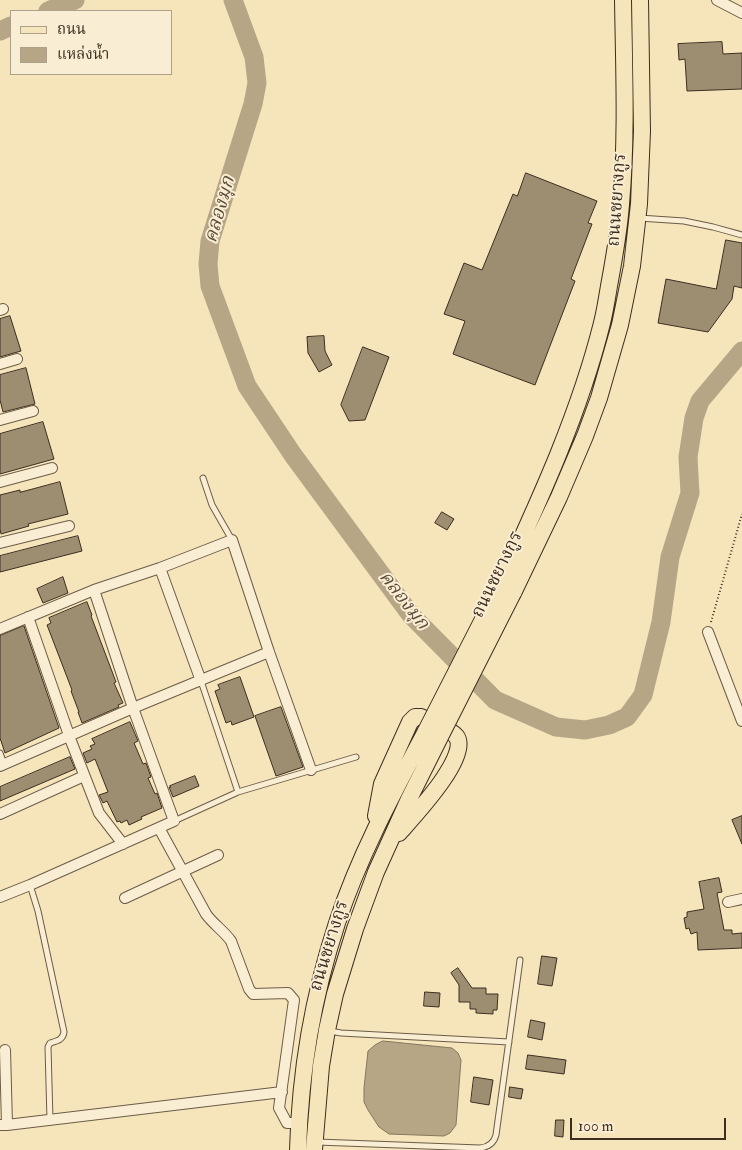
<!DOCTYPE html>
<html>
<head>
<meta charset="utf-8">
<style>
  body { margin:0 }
  #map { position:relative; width:742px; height:1150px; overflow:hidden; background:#f6e4bb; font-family:"IM FELL Double Pica","Noto Serif Thai",serif }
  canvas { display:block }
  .legend { position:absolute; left:10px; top:10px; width:162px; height:65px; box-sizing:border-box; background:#f9edd3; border:1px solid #aea18b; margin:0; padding:6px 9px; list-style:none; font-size:15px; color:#3d2e20 }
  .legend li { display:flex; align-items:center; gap:10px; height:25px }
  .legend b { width:25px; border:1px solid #aea18b }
  .scale { position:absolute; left:570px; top:1118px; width:156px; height:22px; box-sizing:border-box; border:2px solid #3d2e20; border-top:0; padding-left:6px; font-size:15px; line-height:18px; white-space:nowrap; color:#3d2e20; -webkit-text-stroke:4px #f9edd3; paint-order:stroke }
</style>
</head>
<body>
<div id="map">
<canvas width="742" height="1150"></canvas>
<ul class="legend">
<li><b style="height:6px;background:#f6e4bb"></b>ถนน</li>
<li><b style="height:14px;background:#b7a686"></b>แหล่งน้ำ</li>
</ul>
<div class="scale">100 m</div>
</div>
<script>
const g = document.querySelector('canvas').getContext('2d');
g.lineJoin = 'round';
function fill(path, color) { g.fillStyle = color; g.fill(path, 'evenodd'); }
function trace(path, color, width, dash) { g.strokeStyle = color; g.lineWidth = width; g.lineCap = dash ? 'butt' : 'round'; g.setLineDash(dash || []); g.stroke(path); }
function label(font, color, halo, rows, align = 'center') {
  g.font = font + ' "IM FELL Double Pica","Noto Serif Thai",serif'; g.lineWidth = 4; g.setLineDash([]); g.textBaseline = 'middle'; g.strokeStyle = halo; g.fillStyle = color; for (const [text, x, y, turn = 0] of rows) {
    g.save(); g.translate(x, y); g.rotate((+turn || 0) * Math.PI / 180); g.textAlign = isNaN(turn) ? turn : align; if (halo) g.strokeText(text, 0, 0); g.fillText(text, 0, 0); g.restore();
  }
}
const water = new Path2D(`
  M 383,1041 L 452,1048 L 458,1053 L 461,1060 L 456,1125 L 450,1133 L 444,1136 L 389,1134 L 379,1127 L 368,1110 L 364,1102 L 364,1088 L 368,1051 L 375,1045 Z`);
fill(water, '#b7a686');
trace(water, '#86765d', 1);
trace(new Path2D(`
  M 233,0 L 254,57 L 257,83 L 253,104 L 210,241 L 208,264 L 210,286 L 247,386 L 293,455 L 411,615 L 495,700 L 556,727 L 585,730 L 609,725 L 627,717 L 643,695 L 661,622 L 670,557 L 690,493 L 688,457 L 694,418 L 700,401 L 742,351
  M 48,11 L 75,0
  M 0,31 L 11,26`), '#b7a686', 19);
const building = new Path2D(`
  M 722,42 L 723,54 L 742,53 L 742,89 L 687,91 L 685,59 L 679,60 L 678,44 Z
  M 526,173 L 597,201 L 588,223 L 592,224 L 571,279 L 575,281 L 535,385 L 453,354 L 465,321 L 444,314 L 464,263 L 482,270 L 513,194 L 517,196 Z
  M 726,240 L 742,243 L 742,288 L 734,286 L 732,299 L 708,332 L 658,323 L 666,279 L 716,289 Z
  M 10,316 L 21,351 L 0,357 L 0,319 Z
  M 324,336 L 325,351 L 332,365 L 319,372 L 308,353 L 307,337 Z
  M 363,347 L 389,357 L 365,420 L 349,421 L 341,405 Z
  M 26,368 L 35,404 L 3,412 L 0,400 L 0,375 Z
  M 43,422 L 54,459 L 0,474 L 0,434 Z
  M 60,482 L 68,514 L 28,524 L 29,526 L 1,534 L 0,529 L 0,495 L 20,490 L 20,492 Z
  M 442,512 L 454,519 L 447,530 L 435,523 Z
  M 78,536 L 82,551 L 0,572 L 0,556 Z
  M 63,577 L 68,593 L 43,603 L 37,589 Z
  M 87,602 L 92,615 L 91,616 L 116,682 L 114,683 L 123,703 L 118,705 L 119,707 L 82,723 L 78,712 L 79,712 L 71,691 L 72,690 L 47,625 L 51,623 L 49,618 Z
  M 24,626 L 59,728 L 5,753 L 0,738 L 0,636 Z
  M 240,677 L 254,717 L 232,725 L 231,721 L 226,723 L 215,691 L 220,689 L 218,685 Z
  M 281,707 L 303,767 L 276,776 L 255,716 Z
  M 130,722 L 138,741 L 134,743 L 143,764 L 146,763 L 151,777 L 148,778 L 155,794 L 157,793 L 162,808 L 141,817 L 142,819 L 129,825 L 127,820 L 121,823 L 120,821 L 117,822 L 107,801 L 103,803 L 99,795 L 108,792 L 95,759 L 87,763 L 83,753 L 92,749 L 90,746 L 95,744 L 92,739 Z
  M 70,757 L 75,769 L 0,801 L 0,787 Z
  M 195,776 L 199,786 L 173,797 L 169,787 L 171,787 L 170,786 Z
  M 742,816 L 742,844 L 732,820 Z
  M 719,878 L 722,892 L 717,893 L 724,930 L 732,930 L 732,934 L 742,933 L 742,948 L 698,950 L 697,932 L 691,934 L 689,928 L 686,929 L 684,918 L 687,917 L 687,912 L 704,909 L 699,882 Z
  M 542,956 L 557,958 L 552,986 L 538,984 Z
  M 458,968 L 472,988 L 486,988 L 486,994 L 498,994 L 497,1010 L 493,1010 L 493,1014 L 476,1013 L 476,1009 L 470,1009 L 470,1002 L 459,1002 L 459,985 L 451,973 Z
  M 425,992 L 440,993 L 439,1007 L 424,1006 Z
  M 531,1020 L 545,1023 L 542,1040 L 528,1037 Z
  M 528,1055 L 566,1060 L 564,1074 L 526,1069 Z
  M 474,1077 L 493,1080 L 489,1105 L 471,1102 Z
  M 510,1087 L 523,1089 L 521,1099 L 509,1097 Z
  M 556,1120 L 564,1120 L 563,1137 L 555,1136 Z`);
fill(building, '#9d8d71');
trace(building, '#3d2e20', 1);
const lane = new Path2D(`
  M 639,218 L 684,221 L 713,227 L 742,235
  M 203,478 L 212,505 L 232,540
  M 201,681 L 238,792
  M 0,753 L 4,764
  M 174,821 L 238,792 L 356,757
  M 30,885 L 38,911 L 64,1032 C 63,1040 57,1041 50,1043 L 48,1047 L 50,1120
  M 330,1031 L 341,1033 L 509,1042
  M 317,1142 L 480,1148 C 489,1147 494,1143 496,1135 L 520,960`);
const street = new Path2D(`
  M 717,0 L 742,13
  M 0,310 L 3,309
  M 0,364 L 17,359
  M 0,420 L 33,411
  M 0,482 L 52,468
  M 0,543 L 69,526
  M 160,568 L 201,681
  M 28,617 L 71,741 L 99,813 L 123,844
  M 0,629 L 94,590 L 160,568 L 232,540 L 269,652 L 311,770
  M 708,632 L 742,721
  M 0,766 L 133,708 L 269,652
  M 0,814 L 84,776
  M 159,828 L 206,914 C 213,924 224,931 231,941 L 249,989 L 253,994 L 288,993 L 294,1000 L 279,1108 L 287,1123 L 298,1123
  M 0,897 L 30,885 L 174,821 L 133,708 L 94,590
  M 125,898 L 218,855
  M 728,902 L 742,899
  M 5,1050 L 7,1125
  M 0,1125 L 7,1125 L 282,1092`);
const primary = new Path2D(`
  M 500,586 C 539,501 579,415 602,323 C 605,311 607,298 609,286 C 614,259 619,231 621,204 C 627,136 624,68 623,0
  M 513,593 L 559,497 L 585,436 L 599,398 L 620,325 L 632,266 L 639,204 L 642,131 L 640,0
  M 376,816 L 382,784 L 410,722 L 415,717 L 421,717 C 428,720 452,731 456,736 C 472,755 412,818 399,833
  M 298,1150 C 300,1073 313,996 337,923 C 359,856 393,793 426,731
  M 314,1150 L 321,1066 L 327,1030 L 335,994 L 355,929 L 376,872 L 409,799 L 440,737`);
trace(lane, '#6b5c47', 7);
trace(street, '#6b5c47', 12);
trace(primary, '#3d2e20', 18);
trace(new Path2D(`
  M 711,622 L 742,514`), '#3d2e20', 2, [1, 2.5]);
trace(lane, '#f9edd3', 5);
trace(street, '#f9edd3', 10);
trace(primary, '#f6e4bb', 16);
const primaryBridge = new Path2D(`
  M 426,731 L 500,586
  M 440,737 L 513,593`);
trace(primaryBridge, '#3d2e20', 18, []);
trace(primaryBridge, '#f6e4bb', 16);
label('18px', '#3d2e20', '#f9edd3', [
  ["ถนนชยางกูร",618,200,-86],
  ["ถนนชยางกูร",498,575,-64],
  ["ถนนชยางกูร",330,946,-73]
]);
label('italic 19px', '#5c4c3a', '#f9edd3', [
  ["คลองมุก",221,210,-74],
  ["คลองมุก",403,601,52]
]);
</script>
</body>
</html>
